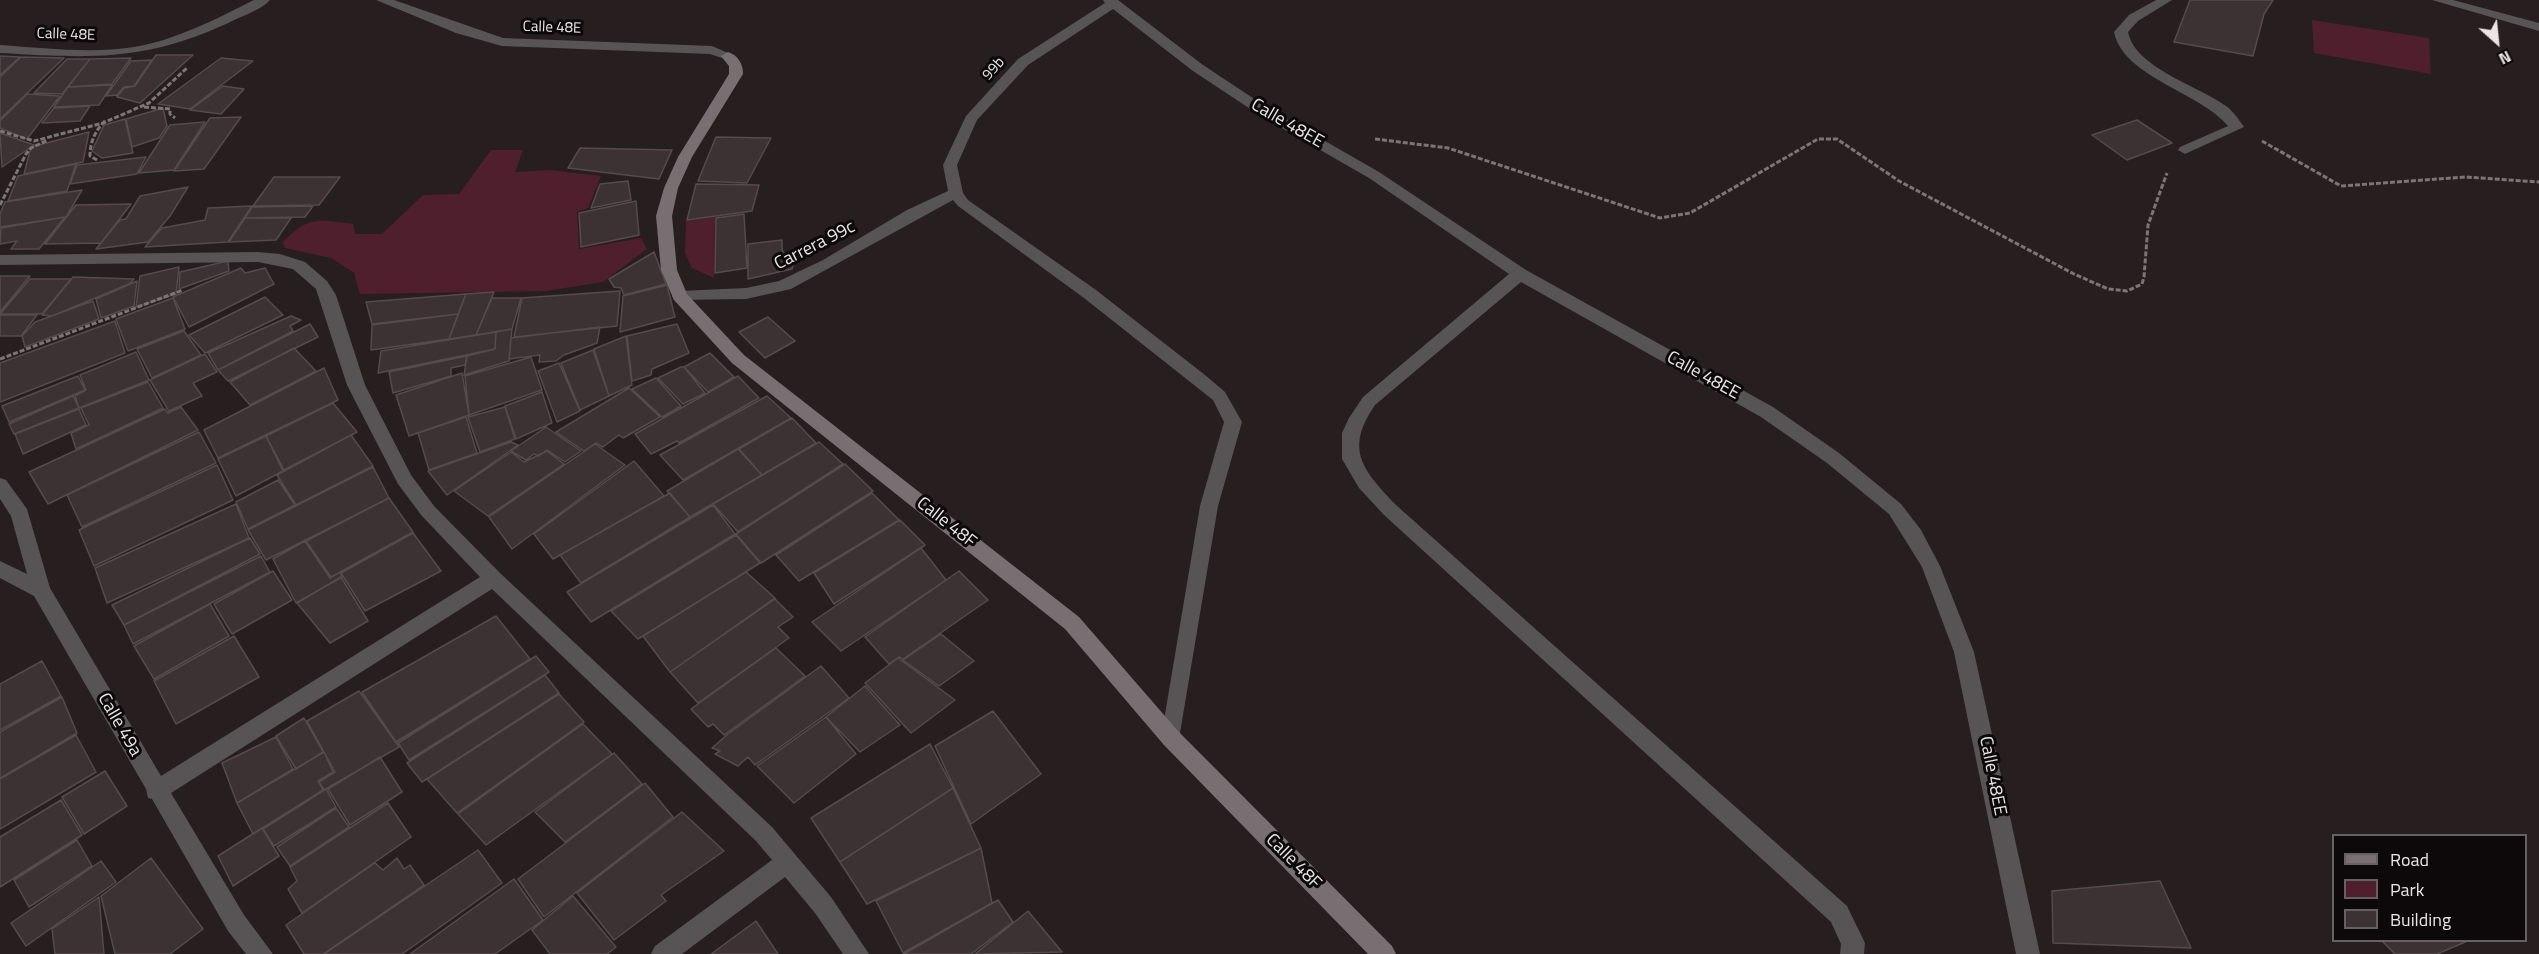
<!DOCTYPE html>
<html>
<head>
<meta charset="utf-8">
<style>
  body { margin:0 }
  #map { position:relative; width:2539px; height:954px; overflow:hidden; background:#271e20; font-family:"Titillium Web",sans-serif }
  canvas { display:block }
  .legend { position:absolute; left:2332px; top:834px; width:195px; height:108px; box-sizing:border-box; background:#0d090a; border:2px solid #656162; margin:0; padding:8px 10px; list-style:none; font-size:18px; color:#eae4e5 }
  .legend li { display:flex; align-items:center; gap:12px; height:30px }
  .legend b { width:30px; border:2px solid #656162 }
  .north { position:absolute; left:2467px; top:12px; width:60px; height:60px; -webkit-text-stroke:4px #0d090a; paint-order:stroke; rotate:153deg; font-size:16px; font-weight:700; line-height:24px; text-align:center; color:#eae4e5 }
  .north::after { content:''; display:block; margin:auto; width:21px; height:27px; background:#eae4e5; clip-path:polygon(50% 0,100% 100%,50% 72%,0 100%) }
</style>
</head>
<body>
<div id="map">
<canvas width="2539" height="954"></canvas>
<ul class="legend">
<li><b style="height:8px;background:#776f71"></b>Road</li>
<li><b style="height:16px;background:#4f1f2e"></b>Park</li>
<li><b style="height:16px;background:#3c3234"></b>Building</li>
</ul>
<div class="north">N</div>
</div>
<script>
const g = document.querySelector('canvas').getContext('2d');
g.lineJoin = 'round';
function fill(path, color) { g.fillStyle = color; g.fill(path, 'evenodd'); }
function trace(path, color, width, dash) { g.strokeStyle = color; g.lineWidth = width; g.lineCap = dash ? 'butt' : 'round'; g.setLineDash(dash || []); g.stroke(path); }
function label(font, color, halo, rows, align = 'center') {
  g.font = font + ' "Titillium Web",sans-serif'; g.lineWidth = 6; g.setLineDash([]); g.textBaseline = 'middle'; g.strokeStyle = halo; g.fillStyle = color; for (const [text, x, y, turn = 0] of rows) {
    g.save(); g.translate(x, y); g.rotate((+turn || 0) * Math.PI / 180); g.textAlign = isNaN(turn) ? turn : align; if (halo) g.strokeText(text, 0, 0); g.fillText(text, 0, 0); g.restore();
  }
}
fill(new Path2D(`
  M 2312,20 L 2429,38 L 2431,74 L 2314,53 Z
  M 491,150 L 523,150 L 515,172 L 550,170 L 601,176 L 588,208 L 577,212 L 579,249 L 641,238 L 647,249 L 603,282 L 546,291 L 360,294 L 354,273 L 331,258 L 285,248 L 283,242 C 310,215 317,220 353,224 L 355,234 L 382,234 L 423,195 L 459,194 Z
  M 715,217 L 714,278 L 692,268 L 685,253 L 686,221 Z`), '#4f1f2e');
const building = new Path2D(`
  M 2190,0 L 2273,0 L 2264,14 L 2253,56 L 2174,42 Z
  M 156,55 L 193,55 L 140,103 L 117,97 L 124,88 L 135,86 Z
  M 0,56 L 20,57 L 0,75 Z
  M 21,57 L 64,58 L 0,119 L 0,77 Z
  M 131,58 L 112,84 L 68,87 L 90,59 Z
  M 221,58 L 253,61 L 190,109 L 158,104 Z
  M 67,59 L 90,59 L 62,94 L 34,93 Z
  M 152,60 L 134,86 L 124,87 L 117,95 L 106,96 L 131,61 Z
  M 112,85 L 99,105 L 54,107 L 68,87 Z
  M 223,86 L 244,89 L 221,114 L 190,110 Z
  M 27,94 L 60,96 L 27,139 L 0,128 L 0,121 Z
  M 90,106 L 80,121 L 42,123 L 54,108 Z
  M 163,108 L 167,126 L 159,138 L 132,147 L 126,119 Z
  M 241,117 L 204,169 L 174,171 L 210,118 Z
  M 125,119 L 133,153 L 102,158 L 92,151 L 104,125 Z
  M 2137,120 L 2172,143 L 2127,160 L 2092,135 Z
  M 205,122 L 174,170 L 139,173 L 170,125 Z
  M 89,132 L 83,162 L 24,174 L 31,147 Z
  M 0,133 L 34,145 L 2,167 Z
  M 716,137 L 771,138 L 747,183 L 698,181 Z
  M 580,148 L 672,150 L 659,179 L 568,168 Z
  M 146,157 L 137,174 L 70,184 L 77,165 Z
  M 76,164 L 67,191 L 8,201 L 18,176 Z
  M 274,177 L 340,177 L 319,205 L 253,206 Z
  M 628,181 L 631,200 L 591,208 L 600,184 Z
  M 696,184 L 759,185 L 752,211 L 687,220 Z
  M 188,187 L 170,216 L 148,242 L 96,249 L 120,220 L 126,219 L 140,196 Z
  M 82,190 L 66,217 L 0,227 L 0,214 L 5,202 Z
  M 636,201 L 639,235 L 581,247 L 579,213 Z
  M 131,204 L 101,243 L 45,244 L 76,205 Z
  M 252,206 L 228,242 L 145,247 L 162,228 L 205,220 L 208,208 Z
  M 313,206 L 305,217 L 245,218 L 252,207 Z
  M 744,214 L 747,268 L 715,273 L 716,218 Z
  M 65,217 L 39,249 L 11,249 L 17,241 L 0,244 L 1,228 Z
  M 245,218 L 291,218 L 276,240 L 229,242 Z
  M 782,240 L 782,250 L 793,266 L 792,269 L 748,279 L 748,244 Z
  M 654,252 L 666,284 L 624,295 L 621,288 L 614,287 L 609,279 Z
  M 228,261 L 229,271 L 179,289 L 180,272 Z
  M 179,267 L 176,294 L 136,307 L 140,276 Z
  M 241,268 L 245,273 L 265,268 L 274,284 L 189,327 L 173,297 Z
  M 0,276 L 30,276 L 0,312 Z
  M 73,277 L 134,279 L 129,284 L 52,316 L 42,315 Z
  M 30,279 L 71,279 L 42,314 L 0,314 Z
  M 137,281 L 134,306 L 101,318 L 96,299 Z
  M 667,285 L 675,317 L 620,332 L 623,296 Z
  M 620,291 L 617,326 L 514,337 L 522,298 Z
  M 494,292 L 476,335 L 449,339 L 466,294 Z
  M 466,294 L 458,314 L 372,324 L 366,302 Z
  M 265,297 L 283,315 L 205,353 L 189,335 Z
  M 173,298 L 185,329 L 128,351 L 116,319 Z
  M 492,298 L 521,298 L 512,329 L 476,335 Z
  M 93,301 L 99,319 L 25,347 L 22,336 L 35,322 Z
  M 458,314 L 449,339 L 371,350 L 372,325 Z
  M 0,315 L 37,315 L 21,336 L 0,336 Z
  M 291,316 L 301,320 L 290,326 L 293,331 L 218,370 L 208,353 Z
  M 768,317 L 795,341 L 765,358 L 739,332 Z
  M 115,321 L 125,353 L 0,402 L 0,363 Z
  M 310,324 L 318,337 L 228,381 L 218,370 Z
  M 677,324 L 689,353 L 652,369 L 651,375 L 632,381 L 627,336 Z
  M 600,327 L 597,343 L 564,355 L 556,361 L 539,362 L 540,355 L 509,359 L 511,338 Z
  M 512,329 L 509,361 L 464,375 L 467,356 L 495,349 L 496,332 Z
  M 184,331 L 201,355 L 152,378 L 137,349 Z
  M 496,332 L 495,349 L 378,373 L 381,351 Z
  M 626,336 L 632,385 L 609,396 L 594,349 Z
  M 294,348 L 316,371 L 250,405 L 230,382 Z
  M 593,350 L 609,396 L 580,410 L 561,363 Z
  M 136,352 L 149,380 L 79,408 L 75,396 L 86,390 L 80,375 Z
  M 710,353 L 734,377 L 708,392 L 684,367 Z
  M 205,354 L 217,372 L 193,383 L 202,396 L 169,411 L 150,380 Z
  M 467,356 L 465,365 L 451,368 L 451,376 L 393,393 L 389,372 Z
  M 531,357 L 542,390 L 469,415 L 465,376 Z
  M 559,363 L 580,411 L 557,422 L 538,371 Z
  M 681,367 L 684,367 L 705,393 L 683,404 L 658,378 Z
  M 324,368 L 338,400 L 218,458 L 204,430 Z
  M 462,373 L 469,415 L 409,436 L 396,395 Z
  M 78,376 L 85,390 L 9,422 L 2,406 Z
  M 738,376 L 759,398 L 679,443 L 677,441 L 651,454 L 635,434 Z
  M 656,378 L 681,406 L 662,417 L 632,389 Z
  M 148,382 L 163,408 L 76,449 L 71,433 L 89,425 L 81,408 Z
  M 629,388 L 660,417 L 623,438 L 619,435 L 603,447 L 596,443 L 584,451 L 556,432 Z
  M 542,392 L 552,423 L 516,439 L 505,406 Z
  M 73,396 L 79,408 L 14,434 L 9,424 Z
  M 767,396 L 791,418 L 683,480 L 660,455 Z
  M 333,403 L 357,432 L 284,470 L 266,436 Z
  M 181,407 L 198,430 L 48,504 L 29,472 L 165,409 L 168,413 Z
  M 505,407 L 515,439 L 480,452 L 468,417 Z
  M 79,409 L 86,425 L 23,454 L 15,434 Z
  M 466,417 L 477,453 L 429,470 L 418,433 Z
  M 792,418 L 816,443 L 762,475 L 739,449 Z
  M 546,427 L 581,451 L 565,462 L 547,450 L 539,456 L 534,454 L 526,460 L 511,451 Z
  M 199,432 L 216,463 L 82,527 L 67,495 Z
  M 351,435 L 373,466 L 296,505 L 277,475 Z
  M 266,436 L 283,471 L 236,496 L 218,459 Z
  M 511,442 L 518,445 L 447,495 L 428,471 Z
  M 819,442 L 843,464 L 738,532 L 713,504 Z
  M 595,444 L 625,465 L 512,549 L 489,517 Z
  M 738,449 L 762,475 L 690,517 L 667,491 Z
  M 547,451 L 564,464 L 488,516 L 454,491 L 511,452 L 524,462 Z
  M 634,461 L 664,496 L 553,559 L 534,534 Z
  M 845,464 L 873,491 L 761,563 L 736,534 Z
  M 217,465 L 233,500 L 94,566 L 79,530 Z
  M 373,467 L 389,498 L 266,560 L 248,530 Z
  M 278,480 L 295,505 L 248,529 L 236,502 Z
  M 670,493 L 690,517 L 581,583 L 560,555 Z
  M 872,493 L 899,520 L 799,581 L 776,555 Z
  M 389,498 L 413,532 L 331,577 L 306,541 Z
  M 236,504 L 249,538 L 107,603 L 95,568 Z
  M 713,505 L 735,534 L 591,622 L 567,592 Z
  M 900,520 L 925,545 L 834,604 L 814,573 Z
  M 413,533 L 441,571 L 365,611 L 341,573 Z
  M 736,535 L 760,563 L 638,639 L 611,611 Z
  M 250,538 L 260,554 L 124,625 L 112,605 Z
  M 305,541 L 330,578 L 340,572 L 342,577 L 296,603 L 273,559 Z
  M 921,548 L 946,580 L 841,651 L 812,622 Z
  M 261,556 L 270,572 L 133,644 L 124,625 Z
  M 273,571 L 292,600 L 232,634 L 214,604 Z
  M 959,571 L 988,600 L 903,659 L 899,657 L 889,664 L 865,637 Z
  M 746,572 L 775,598 L 670,672 L 643,636 Z
  M 341,577 L 368,621 L 330,643 L 297,603 Z
  M 775,599 L 793,617 L 778,627 L 789,638 L 698,703 L 670,672 Z
  M 210,604 L 229,636 L 154,679 L 134,646 Z
  M 496,616 L 530,659 L 396,742 L 362,692 Z
  M 941,634 L 974,661 L 939,686 L 903,660 Z
  M 234,636 L 259,677 L 176,724 L 154,681 Z
  M 776,648 L 805,676 L 724,735 L 713,724 L 708,727 L 691,709 Z
  M 536,656 L 549,672 L 409,760 L 398,743 Z
  M 898,658 L 955,700 L 911,733 L 865,683 Z
  M 42,661 L 61,696 L 0,730 L 0,684 Z
  M 821,666 L 849,698 L 755,765 L 748,757 L 738,766 L 715,754 L 720,751 L 712,748 L 728,734 Z
  M 545,675 L 559,693 L 422,782 L 407,763 Z
  M 865,686 L 900,725 L 860,752 L 826,717 Z
  M 359,691 L 399,747 L 324,790 L 319,782 L 335,772 L 307,721 Z
  M 559,694 L 584,722 L 457,813 L 427,779 Z
  M 62,697 L 77,733 L 0,778 L 0,732 Z
  M 993,711 L 1041,774 L 971,824 L 935,746 Z
  M 826,717 L 856,754 L 794,803 L 757,766 Z
  M 304,718 L 323,752 L 296,769 L 276,736 Z
  M 583,724 L 612,754 L 486,845 L 458,814 Z
  M 76,735 L 96,772 L 0,829 L 0,779 Z
  M 276,737 L 293,769 L 237,803 L 222,763 Z
  M 930,744 L 953,788 L 840,862 L 811,818 Z
  M 324,752 L 333,772 L 318,781 L 323,790 L 253,834 L 237,803 Z
  M 614,753 L 642,784 L 565,842 L 535,812 Z
  M 380,757 L 402,792 L 350,825 L 328,789 Z
  M 105,771 L 127,806 L 84,834 L 62,797 Z
  M 645,783 L 673,817 L 544,917 L 518,879 Z
  M 953,788 L 981,848 L 867,904 L 840,862 Z
  M 326,789 L 336,807 L 274,846 L 263,829 Z
  M 61,800 L 82,835 L 0,887 L 0,837 Z
  M 388,803 L 411,837 L 302,913 L 288,889 L 297,881 L 290,867 Z
  M 336,808 L 349,827 L 290,866 L 277,847 Z
  M 682,812 L 724,851 L 661,895 L 666,901 L 614,940 L 577,893 Z
  M 262,828 L 279,856 L 233,886 L 218,856 Z
  M 77,840 L 92,866 L 29,907 L 14,880 Z
  M 981,848 L 992,903 L 903,953 L 876,901 Z
  M 478,850 L 502,883 L 402,954 L 324,954 Z
  M 151,858 L 203,929 L 170,954 L 115,954 L 101,896 Z
  M 397,858 L 404,869 L 410,865 L 424,885 L 323,954 L 304,954 L 286,925 L 375,863 L 383,870 Z
  M 101,861 L 116,882 L 26,946 L 11,923 Z
  M 514,879 L 543,920 L 495,954 L 410,954 Z
  M 2160,881 L 2191,948 L 2053,943 L 2052,891 Z
  M 573,896 L 616,947 L 607,954 L 550,954 L 532,930 Z
  M 99,897 L 104,954 L 55,954 L 52,929 Z
  M 998,900 L 1013,922 L 971,954 L 904,954 Z
  M 1028,911 L 1062,952 L 975,954 Z
  M 756,921 L 778,954 L 711,954 Z
  M 2381,940 L 2470,940 L 2437,954 L 2395,954 Z`);
fill(building, '#3c3234');
trace(building, '#554a4c', 1.5);
trace(new Path2D(`
  M 144,107 L 170,109 L 170,114 L 175,118
  M 0,131 L 34,141 L 103,123 L 149,103 L 188,67
  M 1375,139 L 1448,148 L 1660,218 L 1690,213 L 1818,139 L 1837,139 L 1899,181 L 2074,274 L 2108,289 L 2127,291 L 2142,284 L 2144,277 L 2148,225 L 2167,173
  M 2262,141 L 2341,186 L 2466,177 L 2539,182
  M 97,160 L 90,156 C 90,142 95,131 105,121
  M 0,205 L 26,154 L 31,148 L 48,140
  M 0,359 L 183,290`), '#7c7576', 3, [5, 2]);
fill(new Path2D(`
  M 254,0 L 270,0 C 260,11 239,17 226,24 C 143,62 88,58 0,53 L 0,45 C 44,48 90,54 134,47 C 176,40 216,19 254,0 Z
  M 376,0 L 394,0 L 503,38 L 712,46 L 735,56 L 728,60 L 710,54 L 502,46 L 456,33 Z
  M 1103,0 L 1118,0 L 1203,65 L 1271,110 L 1379,172 L 1526,270 L 1773,407 L 1839,453 L 1901,504 L 1921,530 L 1940,566 L 1974,652 L 2040,954 L 2016,954 L 1954,652 L 1922,567 L 1889,514 L 1827,463 L 1761,417 L 1521,282 L 1375,405 C 1344,450 1363,470 1396,505 L 1847,906 L 1865,943 L 1864,954 L 1840,954 L 1841,944 L 1831,922 L 1384,515 L 1359,488 L 1342,459 L 1342,433 L 1349,418 L 1363,397 L 1509,274 L 1369,178 L 1261,116 L 1193,71 L 1113,9 L 1028,65 L 977,120 L 957,165 L 963,193 L 968,200 L 1096,290 L 1205,375 L 1225,392 L 1242,422 L 1218,506 L 1178,745 L 1171,747 L 1164,745 L 1161,738 L 1200,506 L 1224,422 L 1213,400 L 1084,298 L 958,206 L 953,200 L 791,289 L 746,299 L 674,300 L 672,296 L 680,291 L 746,288 L 779,281 L 823,260 L 907,210 L 948,191 L 943,165 L 966,116 L 1018,59 L 1105,3 Z
  M 2156,0 L 2172,0 L 2138,21 L 2128,32 C 2135,68 2199,86 2226,106 C 2233,111 2239,120 2244,127 L 2185,154 L 2178,150 L 2180,147 L 2228,126 C 2200,92 2123,77 2114,32 L 2129,15 Z
  M 2432,0 L 2453,0 L 2539,23 L 2539,31 Z
  M 258,252 L 280,254 L 305,262 L 327,281 L 336,295 L 365,385 L 411,475 L 434,506 L 500,573 L 772,827 L 831,897 L 869,954 L 843,954 L 815,913 L 785,877 L 682,954 L 651,954 L 655,946 L 772,860 L 756,841 L 492,589 L 171,793 L 244,915 L 273,954 L 246,954 L 228,931 L 152,799 L 148,798 L 146,789 L 34,596 L 0,578 L 0,561 L 27,574 L 11,516 L 0,499 L 0,478 L 6,480 L 27,509 L 50,588 L 161,776 L 480,577 L 422,516 L 398,484 L 347,385 L 316,289 L 293,269 L 258,262 L 0,265 L 0,255 Z`), '#585354');
fill(new Path2D(`
  M 728,52 C 738,55 743,64 743,74 L 692,157 L 678,188 L 672,216 L 677,270 L 687,294 L 744,355 L 1079,617 L 1178,731 L 1392,946 L 1396,954 L 1368,954 L 1164,745 L 1065,629 L 732,363 L 674,300 L 661,270 L 656,216 L 664,188 L 678,157 L 729,74 L 729,66 L 721,56 Z`), '#776f71');
label('15px', '#eae4e5', '#0d090a', [
  ["Calle 48E",552,28,2],
  ["Calle 48E",66,35,2],
  ["99b",994,69,-48]
]);
label('18px', '#eae4e5', '#0d090a', [
  ["Calle 48EE",1287,124,30],
  ["Carrera 99c",815,246,-27],
  ["Calle 48EE",1703,376,29],
  ["Calle 48F",946,523,38],
  ["Calle 49a",119,725,60],
  ["Calle 48EE",1992,776,79],
  ["Calle 48F",1293,862,45]
]);
</script>
</body>
</html>
